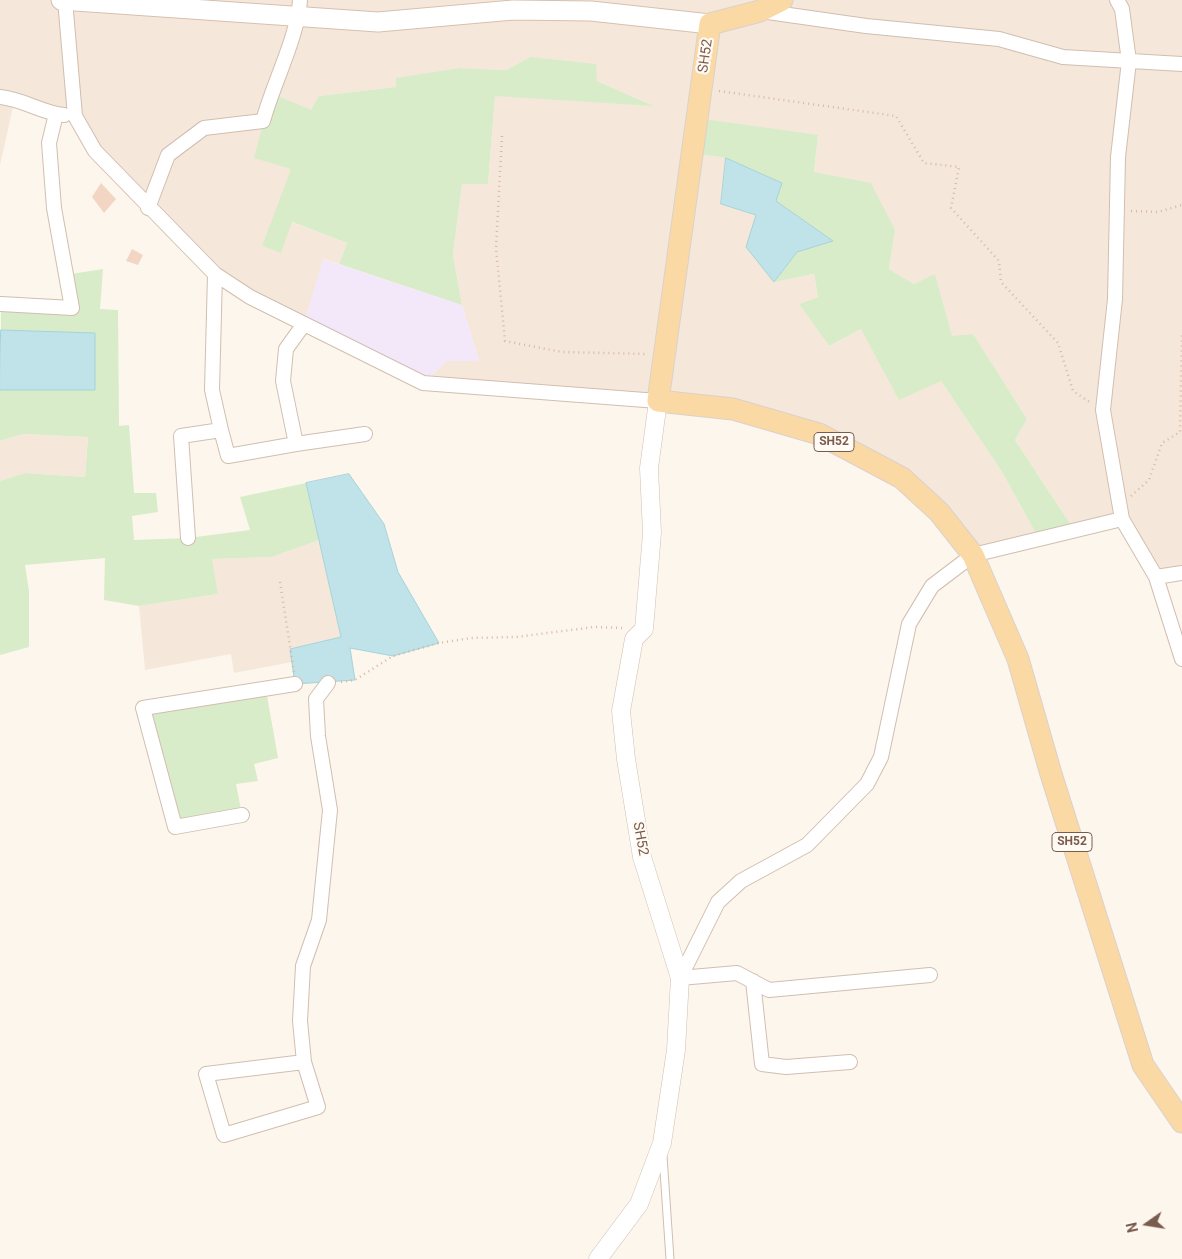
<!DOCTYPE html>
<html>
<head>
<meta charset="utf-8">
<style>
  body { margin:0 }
  #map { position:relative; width:1182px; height:1259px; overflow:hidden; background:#fdf6ec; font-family:Roboto,sans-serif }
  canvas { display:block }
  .north { position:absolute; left:1122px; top:1199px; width:50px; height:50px; -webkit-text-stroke:4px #fffaf3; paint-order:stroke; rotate:257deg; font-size:14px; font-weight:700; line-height:20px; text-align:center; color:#7a5c4d }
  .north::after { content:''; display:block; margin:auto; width:18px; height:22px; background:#7a5c4d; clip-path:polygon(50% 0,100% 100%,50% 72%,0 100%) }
</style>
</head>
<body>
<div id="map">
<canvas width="1182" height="1259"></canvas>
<div class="north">N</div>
</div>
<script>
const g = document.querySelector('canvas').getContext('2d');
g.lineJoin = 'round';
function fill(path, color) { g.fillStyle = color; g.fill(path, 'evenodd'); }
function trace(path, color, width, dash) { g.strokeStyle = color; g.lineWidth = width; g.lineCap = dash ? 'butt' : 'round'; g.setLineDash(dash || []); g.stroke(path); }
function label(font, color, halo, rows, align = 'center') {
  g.font = font + ' Roboto,sans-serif'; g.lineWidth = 4.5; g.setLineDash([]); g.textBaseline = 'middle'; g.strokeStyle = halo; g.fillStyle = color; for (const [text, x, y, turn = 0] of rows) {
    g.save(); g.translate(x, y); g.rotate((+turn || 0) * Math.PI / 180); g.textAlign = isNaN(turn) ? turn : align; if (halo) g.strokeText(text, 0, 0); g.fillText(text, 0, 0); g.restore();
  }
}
fill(new Path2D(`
  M 0,0 L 1182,0 L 1182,573 L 1156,577 L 1122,519 L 1075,531 L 1015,440 L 1027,419 L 973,335 L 952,337 L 935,275 L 914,284 L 889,269 L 895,230 L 814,172 L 818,135 L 692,153 L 726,158 L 721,204 L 756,215 L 773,282 L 814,274 L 818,297 L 799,304 L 829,346 L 861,329 L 941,381 L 1002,472 L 1039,539 L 973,555 L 902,478 L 733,409 L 423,383 L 447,361 L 479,361 L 462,305 L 453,255 L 462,184 L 488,184 L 495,95 L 652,105 L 597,81 L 530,57 L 506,70 L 459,68 L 396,79 L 397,87 L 319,96 L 291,168 L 291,222 L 347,243 L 339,264 L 324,259 L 304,324 L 250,297 L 148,208 L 75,116 L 15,98 L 0,165 Z
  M 23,434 L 88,437 L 85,477 L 25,473 L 0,481 L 0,441 Z
  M 319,540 L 341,637 L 290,649 L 292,662 L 234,673 L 231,654 L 145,670 L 139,606 L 218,594 L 211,559 L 272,557 Z`), '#f5e8da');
fill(new Path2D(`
  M 323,259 L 462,305 L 479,361 L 447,361 L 423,383 L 304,324 Z`), '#f3e8fa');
fill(new Path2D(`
  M 530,57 L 596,64 L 597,81 L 654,106 L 495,96 L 488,184 L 462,184 L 453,255 L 462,305 L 339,264 L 347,243 L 292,222 L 281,253 L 262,246 L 291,169 L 254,158 L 271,93 L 311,110 L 319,96 L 396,87 L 396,78 L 459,68 L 506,70 Z
  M 697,118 L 818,135 L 814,172 L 871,183 L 895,230 L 889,269 L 914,284 L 935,274 L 952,336 L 973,334 L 1027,419 L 1015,440 L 1075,531 L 1039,539 L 1002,472 L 941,381 L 899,400 L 861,329 L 829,346 L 799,304 L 818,297 L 814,274 L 774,282 L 797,252 L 833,241 L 776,201 L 782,183 L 726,158 L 692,153 Z
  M 103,269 L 100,309 L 118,310 L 119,426 L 129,425 L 134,493 L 156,493 L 158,512 L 132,516 L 134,540 L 188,538 L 250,530 L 240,497 L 306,483 L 319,540 L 272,557 L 212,559 L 218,594 L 139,606 L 104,600 L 105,558 L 25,565 L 29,591 L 29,647 L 0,655 L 0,481 L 25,473 L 85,477 L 88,437 L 23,434 L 0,441 L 0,390 L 94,390 L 95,334 L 1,330 L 1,304 L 71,308 L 65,275 Z
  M 266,690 L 278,758 L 254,764 L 258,781 L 236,784 L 242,815 L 175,827 L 143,708 Z`), '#d8ecc9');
const water = new Path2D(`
  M 726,158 L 782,183 L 776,201 L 833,241 L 797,252 L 774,282 L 746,247 L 756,215 L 721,204 Z
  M 1,330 L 95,333 L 95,390 L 0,390 Z
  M 349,474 L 384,524 L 398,572 L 439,643 L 393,656 L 350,648 L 355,680 L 295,684 L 290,649 L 341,637 L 306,483 Z`);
fill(water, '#bfe3e8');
trace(water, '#a5d3da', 1);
fill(new Path2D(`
  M 101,183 L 116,199 L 104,213 L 92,197 Z
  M 132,249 L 143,255 L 138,265 L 126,261 Z`), '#f3d5c3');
const service = new Path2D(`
  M 663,1156 L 670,1259`);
const minor = new Path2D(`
  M 65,0 L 75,116 L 95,151 L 215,274 L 250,297 L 423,383 L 658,401
  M 1117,0 L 1122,9 L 1129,61 L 1118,157 L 1115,299 L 1103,410 L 1122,519 L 1156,577 L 1182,659
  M 761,11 L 866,26 L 999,39 L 1063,57 L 1182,64
  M 0,97 C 23,99 42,113 64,115
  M 148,208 L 168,155 L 204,128 L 263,121 C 273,84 298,36 300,0
  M 1,304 L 72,308 L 54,208 L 49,143 L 56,114
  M 304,324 L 286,349 L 283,381 L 296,444 L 365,434
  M 221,430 L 228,456 L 296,444
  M 188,538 L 181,436 L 221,430 L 212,390 L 215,274
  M 1156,577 L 1182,573
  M 242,815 L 175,827 L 143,708 L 295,684
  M 680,978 L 718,902 L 741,881 L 807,845 L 867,784 L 881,757 L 909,624 L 932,586 L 973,555 L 1122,519
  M 680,978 L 737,973 L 769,990 L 930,975
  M 753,981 L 762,1064 L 786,1067 L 850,1062
  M 304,1062 L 318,1107 L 224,1135 L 206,1074 L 304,1062 L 300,1021 L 303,966 L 319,920 L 330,810 L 318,736 L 316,699 L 328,683`);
const tertiary = new Path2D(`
  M 598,1259 L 639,1204 L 662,1143 L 676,1050 L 680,978 L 642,857 L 626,759 L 621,711 L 634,639 L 644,629 L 652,533 L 649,468 L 658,401`);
const secondary = new Path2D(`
  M 61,0 L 378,22 L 513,10 L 591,11 L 710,24`);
const primary = new Path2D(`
  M 782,0 L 760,11 L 710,24 L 658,401 L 733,409 L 819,434 L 902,478 L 939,512 L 973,555 L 1018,659 L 1051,774 L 1143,1065 L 1182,1122`);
trace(service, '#d1beb0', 9);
trace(minor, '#d1beb0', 16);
trace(tertiary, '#d1beb0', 19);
trace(secondary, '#d6c0b0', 21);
trace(primary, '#dad1cd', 23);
trace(new Path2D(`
  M 719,91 L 896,116 L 924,163 L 959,167 L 951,208 L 999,261 L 1001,282 L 1058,343 L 1073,391 L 1091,403
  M 502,136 L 496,248 L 505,341 L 562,352 L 648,354
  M 1131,211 L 1158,212 L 1182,205
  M 1131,496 L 1149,480 L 1162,443 L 1180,432 L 1182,333
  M 280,582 L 294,672
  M 341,682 L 355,680 L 393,656 L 439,643 L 471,638 L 516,637 L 594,627 L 623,628`), '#d9b8a5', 2.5, [1, 4]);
trace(service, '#fff', 7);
trace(minor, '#fff', 14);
trace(tertiary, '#fff', 18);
trace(secondary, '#fff', 19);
trace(primary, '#fbd9a5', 21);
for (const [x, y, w] of [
  [834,442,40],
  [1072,842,40]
]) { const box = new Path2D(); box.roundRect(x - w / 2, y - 9.5, w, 19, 4); g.fillStyle = '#fffaf3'; g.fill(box); trace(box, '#7a5c4d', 1); }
label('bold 12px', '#7a5c4d', null, [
  ["SH52",834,442],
  ["SH52",1072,842]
]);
label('14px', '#7a5c4d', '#fffaf3', [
  ["SH52",706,56,-82],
  ["SH52",640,839,80]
]);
</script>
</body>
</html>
